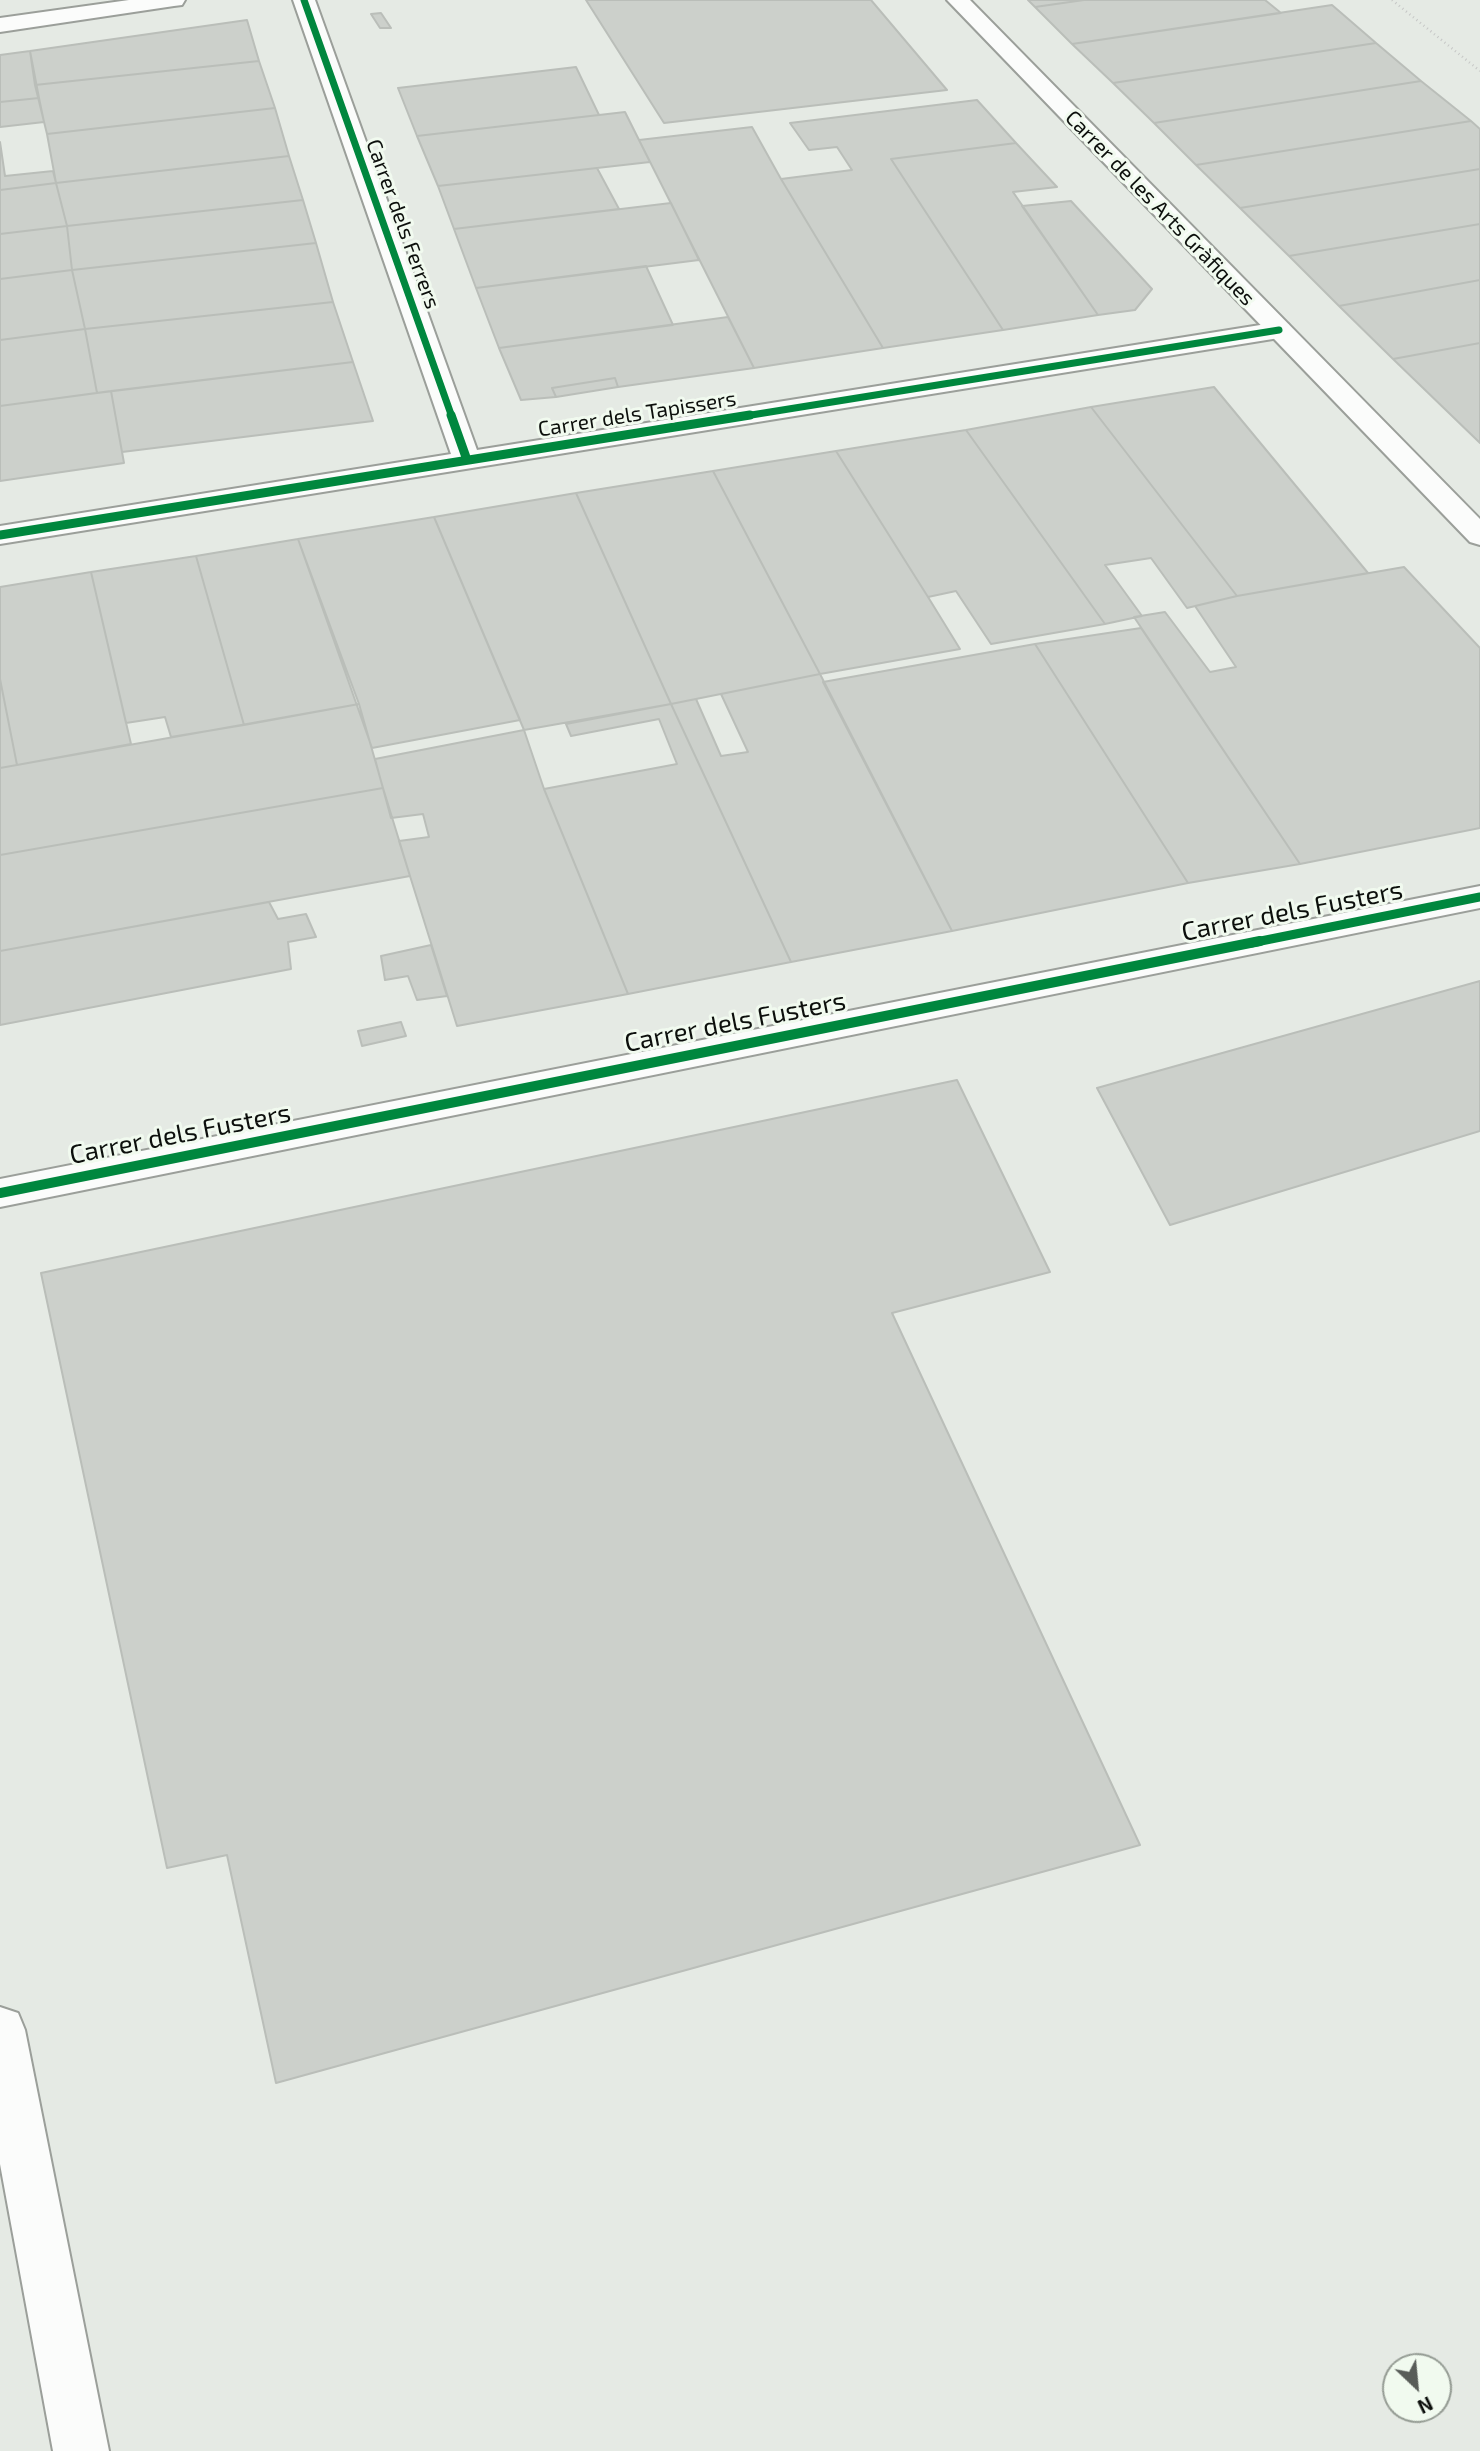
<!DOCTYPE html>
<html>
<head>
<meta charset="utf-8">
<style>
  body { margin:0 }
  #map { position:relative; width:1480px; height:2451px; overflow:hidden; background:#e5eae4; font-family:"Exo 2",sans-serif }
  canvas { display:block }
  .north { position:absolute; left:1382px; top:2353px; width:70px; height:70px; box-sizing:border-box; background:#f1faef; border:2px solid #959c94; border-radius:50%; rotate:154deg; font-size:19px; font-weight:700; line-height:28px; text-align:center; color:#0c0f0c }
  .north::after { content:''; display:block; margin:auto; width:24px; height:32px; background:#585c58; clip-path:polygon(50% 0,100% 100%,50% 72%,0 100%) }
</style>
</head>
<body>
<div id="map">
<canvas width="1480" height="2451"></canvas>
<div class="north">N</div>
</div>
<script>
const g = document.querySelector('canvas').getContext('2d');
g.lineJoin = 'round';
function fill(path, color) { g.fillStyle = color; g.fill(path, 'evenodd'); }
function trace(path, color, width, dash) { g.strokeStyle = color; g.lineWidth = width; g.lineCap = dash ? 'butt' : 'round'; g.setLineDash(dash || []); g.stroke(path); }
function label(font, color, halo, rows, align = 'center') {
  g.font = font + ' "Exo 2",sans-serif'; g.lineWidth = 6; g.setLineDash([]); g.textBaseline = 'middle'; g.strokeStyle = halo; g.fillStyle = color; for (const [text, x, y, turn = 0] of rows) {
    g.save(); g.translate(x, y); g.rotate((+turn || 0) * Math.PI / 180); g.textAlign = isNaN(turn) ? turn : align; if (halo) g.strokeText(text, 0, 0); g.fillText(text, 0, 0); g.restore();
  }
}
const building = new Path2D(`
  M 586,0 L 871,0 L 947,90 L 664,123 Z
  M 1028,0 L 1084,0 L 1035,7 Z
  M 1084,0 L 1265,0 L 1281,13 L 1072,44 L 1035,7 Z
  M 1332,5 L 1376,43 L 1113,83 L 1072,44 Z
  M 381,13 L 391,28 L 380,28 L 371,14 Z
  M 247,20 L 259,61 L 35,85 L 30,51 Z
  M 1376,43 L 1421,81 L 1154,123 L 1113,83 Z
  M 30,51 L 39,98 L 0,102 L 0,55 Z
  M 259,61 L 275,108 L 47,134 L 35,85 Z
  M 576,67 L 599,115 L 417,136 L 398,88 Z
  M 1421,81 L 1471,121 L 1196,165 L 1154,123 Z
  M 39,98 L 44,122 L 0,127 L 0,102 Z
  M 977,100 L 1016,143 L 891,159 L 1003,330 L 883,348 L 781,179 L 852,170 L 837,147 L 809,150 L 790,123 Z
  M 275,108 L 289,156 L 56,183 L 47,134 Z
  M 625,112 L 650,162 L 438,186 L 417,136 Z
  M 1471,121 L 1480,129 L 1480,169 L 1240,208 L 1196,165 Z
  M 752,127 L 781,179 L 883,348 L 754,368 L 639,140 Z
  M 0,142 L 5,176 L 53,171 L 56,183 L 0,190 Z
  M 1016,143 L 1057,187 L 1013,192 L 1098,315 L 1003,330 L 891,159 Z
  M 289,156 L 303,200 L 67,226 L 56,183 Z
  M 597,168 L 619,209 L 454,229 L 438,186 Z
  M 1480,169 L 1480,224 L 1289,256 L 1240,208 Z
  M 56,183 L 67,226 L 0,234 L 0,190 Z
  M 303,200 L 316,243 L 72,270 L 67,226 Z
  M 1071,201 L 1152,289 L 1135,310 L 1098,315 L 1022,206 Z
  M 671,203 L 699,260 L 476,288 L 454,229 Z
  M 1480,224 L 1480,280 L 1339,306 L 1289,256 Z
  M 67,226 L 72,270 L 0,279 L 0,234 Z
  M 316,243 L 333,302 L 85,329 L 72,270 Z
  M 646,266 L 673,325 L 499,348 L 476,288 Z
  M 72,270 L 85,329 L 0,340 L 0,279 Z
  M 1480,280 L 1480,343 L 1393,359 L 1339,306 Z
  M 333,302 L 353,362 L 97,393 L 85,329 Z
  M 728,317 L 754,368 L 618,387 L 615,378 L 552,388 L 556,397 L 521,400 L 499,348 Z
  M 85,329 L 97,393 L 0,406 L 0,340 Z
  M 1480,343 L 1480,443 L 1393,359 Z
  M 353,362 L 373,421 L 122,452 L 111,391 Z
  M 615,378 L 618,387 L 556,397 L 552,388 Z
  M 1214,387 L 1368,573 L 1237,596 L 1091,407 Z
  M 111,391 L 124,463 L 0,481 L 0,406 Z
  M 1091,407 L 1237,596 L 1187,608 L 1151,558 L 1105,565 L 1142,616 L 1105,624 L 966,430 Z
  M 966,430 L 1105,624 L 991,644 L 956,591 L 928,597 L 836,451 Z
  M 836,451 L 928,597 L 960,649 L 820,674 L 713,471 Z
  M 713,471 L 820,674 L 671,704 L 576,493 Z
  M 576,493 L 671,704 L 524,730 L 434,517 Z
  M 434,517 L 520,720 L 372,748 L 298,539 Z
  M 298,539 L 359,704 L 244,725 L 196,556 Z
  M 196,556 L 244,725 L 171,737 L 165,717 L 126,723 L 91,572 Z
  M 1404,567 L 1480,648 L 1480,828 L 1300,864 L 1134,617 L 1165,612 L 1210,672 L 1236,667 L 1195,606 L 1237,596 Z
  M 91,572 L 131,744 L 17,765 L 0,679 L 0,587 Z
  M 1141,628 L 1300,864 L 1188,883 L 1035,644 Z
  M 1035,644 L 1188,883 L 952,931 L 823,682 Z
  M 820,674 L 952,931 L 791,962 L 671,704 L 696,699 L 721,756 L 748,752 L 721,694 Z
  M 0,679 L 17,765 L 0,768 Z
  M 359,704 L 383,788 L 0,855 L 0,768 Z
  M 671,704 L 791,962 L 628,994 L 544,789 L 677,764 L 659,719 L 571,736 L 566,724 Z
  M 524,730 L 544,789 L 628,994 L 457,1026 L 399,841 L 429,837 L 423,814 L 391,818 L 375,759 Z
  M 383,788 L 410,876 L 0,951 L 0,855 Z
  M 269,902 L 278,919 L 306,914 L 316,937 L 288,942 L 291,969 L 0,1025 L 0,951 Z
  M 431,945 L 447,996 L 417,1000 L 408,976 L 385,980 L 381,956 Z
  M 1480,981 L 1480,1131 L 1170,1225 L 1097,1088 Z
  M 401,1022 L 406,1036 L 362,1046 L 358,1031 Z
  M 957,1080 L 1050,1272 L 892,1313 L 1140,1845 L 276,2083 L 227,1855 L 167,1868 L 41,1273 Z`);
fill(building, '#ccd0cb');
trace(building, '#babeb9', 2);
const minor = new Path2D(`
  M 293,0 L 315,0 L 477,450 L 1279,322 L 1288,324 L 1292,330 L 1288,336 L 1279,338 L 0,544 L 0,526 L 451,454 Z`);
const tertiary = new Path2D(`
  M 129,0 L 185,0 L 182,5 L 174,6 L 0,32 L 0,18 Z
  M 947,0 L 970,0 L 1480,519 L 1480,545 L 1470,542 Z
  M 1480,886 L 1480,908 L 0,1207 L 0,1179 Z
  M 0,2007 L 18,2013 L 25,2030 L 109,2451 L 53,2451 L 0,2164 Z`);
trace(minor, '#9b9f9a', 4);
trace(tertiary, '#9b9f9a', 4);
trace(new Path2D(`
  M 1392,0 L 1480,71`), '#c6c7c6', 2.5, [1, 3.5]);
fill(minor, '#fbfcfb');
fill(tertiary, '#fbfcfb');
trace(new Path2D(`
  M 304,0 L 452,417
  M 739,417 L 1279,330`), '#00873e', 7);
trace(new Path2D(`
  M 451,415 L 467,460
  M 0,535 L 750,415
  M 1251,943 L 1480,897`), '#00873e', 9);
trace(new Path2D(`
  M 0,1193 L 1260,941`), '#00873e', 10);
label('21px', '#0c0f0c', '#f1faef', [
  ["Carrer de les Arts Gràfiques",1160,208,46],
  ["Carrer dels Ferrers",403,224,70],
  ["Carrer dels Tapissers",637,414,-9]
]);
label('26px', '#0c0f0c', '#f1faef', [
  ["Carrer dels Fusters",1292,911,-11],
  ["Carrer dels Fusters",735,1022,-11],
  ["Carrer dels Fusters",180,1134,-11]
]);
</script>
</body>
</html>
